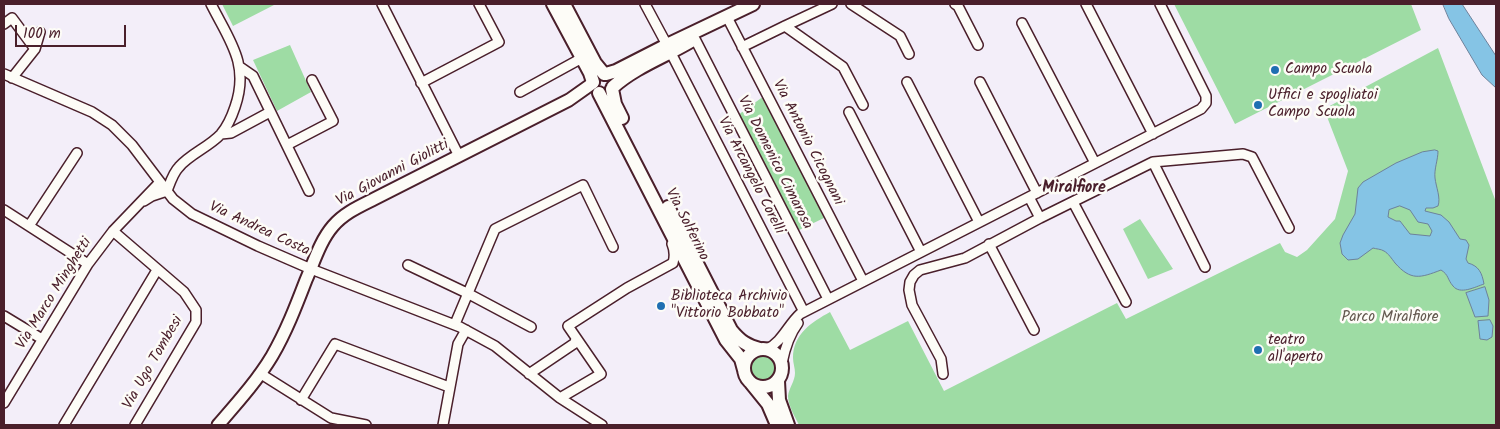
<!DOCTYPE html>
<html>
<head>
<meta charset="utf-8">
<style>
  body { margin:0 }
  #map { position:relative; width:1500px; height:429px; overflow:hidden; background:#f3eef9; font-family:Kalam,sans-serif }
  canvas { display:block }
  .frame { position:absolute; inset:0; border:5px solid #4a1f2b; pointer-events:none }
  .scale { position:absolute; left:15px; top:25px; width:111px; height:22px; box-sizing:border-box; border:2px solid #4a1f2b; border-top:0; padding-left:6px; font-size:15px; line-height:18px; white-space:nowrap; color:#4a1f2b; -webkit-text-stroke:4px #fdfcf7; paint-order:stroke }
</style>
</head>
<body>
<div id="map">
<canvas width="1500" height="429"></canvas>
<div class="frame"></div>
<div class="scale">100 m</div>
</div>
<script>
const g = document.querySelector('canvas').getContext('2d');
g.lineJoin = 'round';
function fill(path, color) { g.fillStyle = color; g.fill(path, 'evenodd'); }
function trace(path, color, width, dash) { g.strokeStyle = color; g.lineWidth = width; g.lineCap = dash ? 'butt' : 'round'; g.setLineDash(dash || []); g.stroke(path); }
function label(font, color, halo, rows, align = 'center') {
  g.font = font + ' Kalam,sans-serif'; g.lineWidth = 5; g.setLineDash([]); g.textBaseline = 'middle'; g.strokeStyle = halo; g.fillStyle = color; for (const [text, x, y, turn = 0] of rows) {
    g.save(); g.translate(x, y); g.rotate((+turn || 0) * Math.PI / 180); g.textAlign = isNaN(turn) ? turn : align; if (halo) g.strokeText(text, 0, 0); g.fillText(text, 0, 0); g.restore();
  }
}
fill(new Path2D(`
  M 222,4 L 273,4 L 274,5 L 233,26 Z
  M 1174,4 L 1411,4 L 1421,30 L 1235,124 Z
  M 290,45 L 311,92 L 277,111 L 253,60 Z
  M 1438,48 L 1496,202 L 1496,425 L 799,425 C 795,417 788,405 788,396 C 789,388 795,381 795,373 C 795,368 793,363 793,358 C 793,334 812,322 830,312 L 850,350 L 908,321 L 944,391 L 1117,303 L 1126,319 L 1280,243 L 1285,252 L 1297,257 L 1307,250 L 1335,219 L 1348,171 L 1324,109 Z
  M 764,96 L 826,217 L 797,231 L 738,115 Z
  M 1140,219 L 1173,269 L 1148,279 L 1123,229 Z
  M751 369a13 13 0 1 1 26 0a13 13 0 1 1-26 0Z`), '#9edca4');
const water = new Path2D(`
  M 1443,4 L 1462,4 L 1496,56 L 1496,88 L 1482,75 L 1449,19 Z
  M 1435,150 L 1438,151 C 1438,160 1434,169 1435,178 C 1436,187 1441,198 1438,206 L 1433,208 L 1426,208 L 1425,211 L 1441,215 L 1449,222 L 1460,239 L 1466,240 L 1469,245 L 1466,259 L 1468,263 C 1479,266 1482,273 1484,284 C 1475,287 1460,295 1453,286 C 1447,279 1449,275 1441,270 C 1420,278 1411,281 1395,263 C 1392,259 1388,253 1384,251 C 1381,249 1376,249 1373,248 L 1358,259 L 1348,260 L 1342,254 L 1340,243 L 1343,235 L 1355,214 L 1358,188 L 1363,182 L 1396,163 L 1422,152 ZM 1400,206 L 1410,210 L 1418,222 L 1428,224 L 1432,231 L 1430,236 L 1410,234 L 1400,221 L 1396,221 L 1388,217 L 1389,210 Z
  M 1485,287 L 1489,300 L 1488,316 L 1475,317 L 1466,293 Z
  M 1490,320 L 1493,326 L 1492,337 L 1487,340 L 1480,339 L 1478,321 Z`);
fill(water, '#85c4e5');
trace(water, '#6d829b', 1);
const minor = new Path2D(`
  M 382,4 L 459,156
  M 645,4 L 667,45
  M 851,4 L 900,36 L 909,54
  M 955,4 L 958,6 L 978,45
  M 1086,4 L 1153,134
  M 727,17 L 863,281
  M 1022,23 L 1095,163
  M 4,24 L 12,18 L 35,49
  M 785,26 L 843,67 L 863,105
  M 695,39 L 828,299
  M 742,47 L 785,26 L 832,4
  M 671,53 L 804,312
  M 240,67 L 253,76 L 309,191
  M 4,74 L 92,112 L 112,125 L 132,145 L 173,199 L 192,214 L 258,246 L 311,269 L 460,327 L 495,346 L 560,398 L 602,425
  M 12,78 L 35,49 L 40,32
  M 907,82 L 979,222
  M 980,82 L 1037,193
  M 421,83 L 499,42 L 479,4
  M 520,92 L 582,58
  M 849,112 L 921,252
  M 221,134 L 231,133 L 270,112
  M 287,145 L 333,121 L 312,80
  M 1153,162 L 1205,267
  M 167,191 C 170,183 173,173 179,167 C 190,154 209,147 221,134 C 227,127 232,116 235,107 C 250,64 229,40 211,4
  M 1029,197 L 1040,218
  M 144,201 L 152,196 L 167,191
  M 1073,202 L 1126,302
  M 4,210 L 88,264
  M 29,226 L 77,153
  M 113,231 L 184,292 L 196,310 L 196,322 L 135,425
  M 989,244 L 1034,330
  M 408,265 L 469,294 L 531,327
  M 4,316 L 42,339
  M 455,324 L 495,229 L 583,185 L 613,247
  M 767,349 C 782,342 788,325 800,314 L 1201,109 L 1206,103 L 1206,96 L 1160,4
  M 782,363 C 785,348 789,335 798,323
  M 261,374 L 331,418 L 366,425
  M 529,374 L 575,343 L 576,338
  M 943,374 L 941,359 L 912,305 L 909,290 L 910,282 L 914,275 L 920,270 L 965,258 L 1040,218 L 1153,162 L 1243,154 L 1252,157 L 1289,228
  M 560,398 L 601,374 L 568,326 L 627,288 L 673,263 C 675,256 675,251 672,244
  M 301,400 L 335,344 L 449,387
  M 4,403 L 88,264 L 113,231 L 160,182
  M 64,425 L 157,270
  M 443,425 L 458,344 L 466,330`);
const tertiary = new Path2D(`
  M 218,425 C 237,403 257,381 272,356 C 286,332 296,306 306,280 C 314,262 320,241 333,226 C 344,213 360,206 374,199 L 569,100 L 593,83`);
const secondary = new Path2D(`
  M 553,4 L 590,73 L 593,82
  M 564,4 L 595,63 L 604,74
  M 606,74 L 616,71 L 667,45 L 753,4
  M 613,87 C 635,67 666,56 691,41
  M 612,89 L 615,104 L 622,118
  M 599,93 L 726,340 L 741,359 L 744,370
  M 668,207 L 731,330 C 740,341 747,346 760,349
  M744 368a19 19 0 1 1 38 0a19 19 0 1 1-38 0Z
  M 778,381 L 779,400 L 788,425
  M 751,383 L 768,404 L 777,425`);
trace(minor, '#4a1f2b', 12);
trace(tertiary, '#4a1f2b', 15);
trace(secondary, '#4a1f2b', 16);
trace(minor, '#fdfcf7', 9);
trace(tertiary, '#fdfcf7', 11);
trace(secondary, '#fdfcf7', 12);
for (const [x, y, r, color] of [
  [1275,70,5,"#1f6fb2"],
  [1258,105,5,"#1f6fb2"],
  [661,306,5,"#1f6fb2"],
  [1258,350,5,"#1f6fb2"]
]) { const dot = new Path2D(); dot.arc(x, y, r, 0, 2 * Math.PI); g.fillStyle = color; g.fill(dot); trace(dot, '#fdfcf7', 2); }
label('15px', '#4a1f2b', '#fdfcf7', [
  ["Campo Scuola",1285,70],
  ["Uffici e spogliatoi",1268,96],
  ["Campo Scuola",1268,113],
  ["Biblioteca Archivio",671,297],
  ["\"Vittorio Bobbato\"",671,314],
  ["teatro",1268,341],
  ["all'aperto",1268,358]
], 'left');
label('15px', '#4a1f2b', '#fdfcf7', [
  ["Via Antonio Cicognani",807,143,63],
  ["Via Domenico Cimarosa",774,163,63],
  ["Via Giovanni Giolitti",393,174,-28],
  ["Via Arcangelo Corelli",750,176,63],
  ["Via Solferino",686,225,63],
  ["Via Andrea Costa",259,230,25],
  ["Via Marco Minghetti",55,294,-58],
  ["Via Ugo Tombesi",154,363,-60]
]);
label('15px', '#63584f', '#fdfcf7', [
  ["Parco Miralfiore",1390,318]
]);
label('bold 16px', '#4a1f2b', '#fdfcf7', [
  ["Miralfiore",1074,189]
]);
</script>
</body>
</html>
